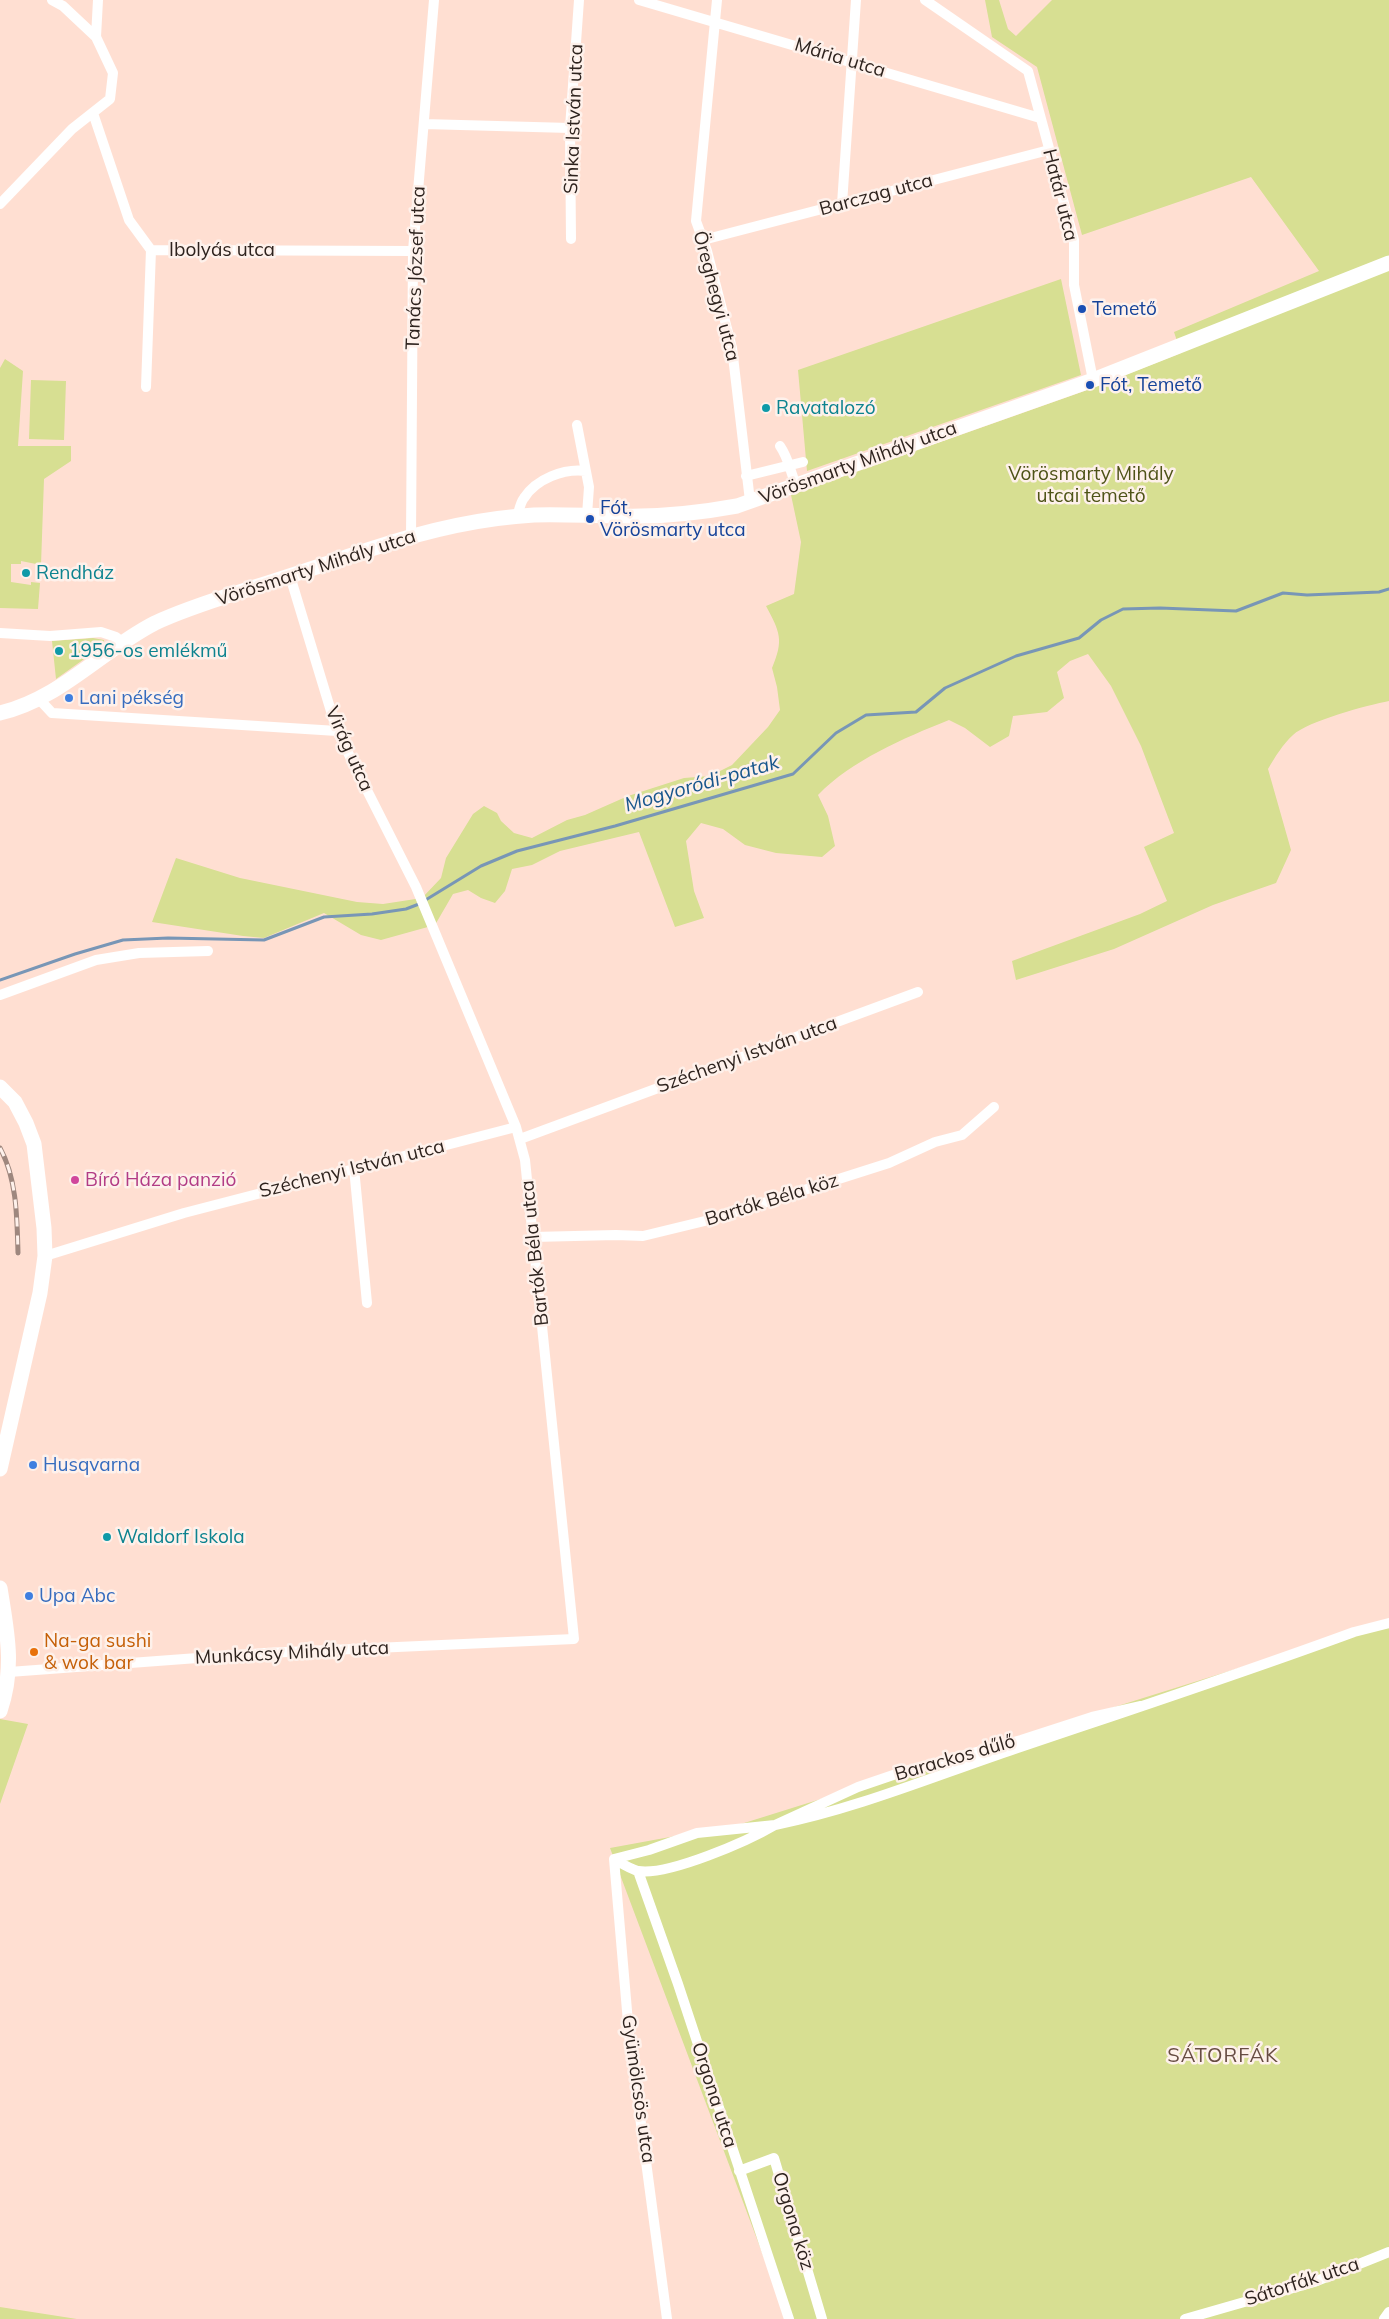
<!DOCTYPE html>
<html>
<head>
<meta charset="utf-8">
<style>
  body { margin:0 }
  canvas { display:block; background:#ffdfd2 }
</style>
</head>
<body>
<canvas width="1389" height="2319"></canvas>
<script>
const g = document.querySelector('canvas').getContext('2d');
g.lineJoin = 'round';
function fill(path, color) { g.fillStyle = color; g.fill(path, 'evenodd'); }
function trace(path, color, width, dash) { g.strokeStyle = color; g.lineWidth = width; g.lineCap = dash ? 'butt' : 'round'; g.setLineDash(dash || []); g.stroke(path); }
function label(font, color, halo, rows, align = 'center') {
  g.font = font + ' Mulish,sans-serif'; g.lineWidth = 5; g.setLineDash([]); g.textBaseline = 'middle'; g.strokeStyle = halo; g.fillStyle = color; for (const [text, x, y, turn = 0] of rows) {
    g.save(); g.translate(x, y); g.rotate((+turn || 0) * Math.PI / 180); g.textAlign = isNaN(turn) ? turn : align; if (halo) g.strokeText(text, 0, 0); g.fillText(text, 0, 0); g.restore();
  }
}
fill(new Path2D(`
  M 985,0 L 999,0 L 1008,29 L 1016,36 L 1052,0 L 1389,0 L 1389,701 C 1368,705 1308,721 1293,735 C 1283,744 1275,757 1268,769 L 1291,850 L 1276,883 L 1213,905 L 1114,949 L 1016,980 L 1012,961 L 1140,914 L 1167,901 L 1144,847 L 1174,833 L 1141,746 L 1111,686 L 1088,654 L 1070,661 L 1057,672 L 1064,698 L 1047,712 L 1013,716 L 1009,736 L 990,747 L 965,728 L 949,720 C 904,738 852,760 818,795 L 828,816 L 835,846 L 822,857 L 776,853 L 745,845 L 723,829 L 701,823 L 686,841 L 694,891 L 704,918 L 675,927 L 639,832 L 560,851 L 532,865 L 512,869 L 505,891 L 495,903 L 481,898 L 468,890 L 453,894 L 435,925 L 381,940 L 361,935 L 324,913 L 264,938 L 243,936 L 152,922 L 176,858 L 240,878 L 357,902 L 383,904 L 422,898 L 441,878 L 446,858 L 473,814 L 484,806 L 497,813 L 501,821 L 514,833 L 532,838 L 567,820 L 585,815 L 628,796 L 684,778 L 710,776 L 732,765 L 768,727 L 780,710 L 777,687 L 772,668 C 784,640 780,632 766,606 L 794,594 L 801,542 L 791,495 L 1090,389 L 1181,353 L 1174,332 L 1319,271 L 1251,177 L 1082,235 L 1037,67 L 992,37 Z
  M 1061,279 L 1081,375 L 807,471 L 798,370 Z
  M 5,359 L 23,371 L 18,446 L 71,446 L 71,461 L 44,479 L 41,565 L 21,561 L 21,564 L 11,564 L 11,582 L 31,585 L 31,582 L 40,583 L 38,609 L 0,608 L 0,368 Z
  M 31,380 L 66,381 L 64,440 L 29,439 Z
  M 93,638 L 104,640 L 104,645 L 56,679 L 52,641 Z
  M 1389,1621 L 1389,2319 L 787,2319 L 610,1848 L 741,1824 Z
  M 0,1719 L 28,1724 L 0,1804 Z
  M 0,2307 L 77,2319 L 0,2319 Z`), '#d7df92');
trace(new Path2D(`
  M 0,980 L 75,954 L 123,940 L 168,938 L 264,940 L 324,917 L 372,914 L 406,909 L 419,904 L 481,866 L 517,851 L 615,826 L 793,774 L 836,733 L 866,715 L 916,712 L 945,688 L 1016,656 L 1079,638 L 1101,620 L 1123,609 L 1160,608 L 1236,611 L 1283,593 L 1307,595 L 1379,592 L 1389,589`), '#7896b6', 3);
trace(new Path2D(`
  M 52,0 L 63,6 L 96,37
  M 639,0 L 1040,118
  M 717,0 L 696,221 L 707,251 L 732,348 L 750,501
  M 925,0 L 1028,71 L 1074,240 L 1074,285 L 1093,380
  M 93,113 L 129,220 L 151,250 L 413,251
  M 424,124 L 570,128
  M 0,204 L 72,129 L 110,99 L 113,73 L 96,37 L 98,0
  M 842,204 L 856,0
  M 571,239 L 570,128 L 579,0
  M 703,240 L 1049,150
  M 146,387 L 151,250
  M 577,425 L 589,487 L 587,515
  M 780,446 C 789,459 790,471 796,485
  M 746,476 L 803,462
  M 517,517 C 519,511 520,503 524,498 C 536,479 564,468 586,471
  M 411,537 L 413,251 L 434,0
  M 0,633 L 50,636 L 101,632 L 116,637 L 123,643
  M 39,699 L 52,713 L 337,731
  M 0,995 L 96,960 L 139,953 L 208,951
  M 520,1139 L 918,992
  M 354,1168 L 367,1303
  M 533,1237 L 616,1235 L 643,1236 L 713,1219 L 889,1163 L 935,1142 L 962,1135 L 994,1107
  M 45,1256 L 184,1213 L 516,1127
  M 9,1672 L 265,1653 L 574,1639 L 525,1160 L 516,1127 L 416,887 L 337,731 L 290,576
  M 1141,1706 L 1092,1717 L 1021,1740 L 902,1772 L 858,1787 L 775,1825 C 855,1809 932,1777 1009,1751 C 1124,1712 1240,1674 1354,1632 L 1389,1623
  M 775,1825 C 748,1841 668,1876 638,1871 C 630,1869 621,1863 614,1859 L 649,1850 L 697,1833 Z
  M 614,1859 L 629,2034 L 667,2319
  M 638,1871 L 678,1984 L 789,2319
  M 739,2171 L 774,2158 L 822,2319
  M 1185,2319 L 1314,2282 L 1389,2252
  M 1384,2319 L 1389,2312`), '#fff', 10);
trace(new Path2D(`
  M 0,713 C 60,699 102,650 155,623 C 187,608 221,598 255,587 C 294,575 334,561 374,548 C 425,531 481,518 534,515 C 563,514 592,516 621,516 C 660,517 699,513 737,506 L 1093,380 L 1389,263
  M 0,1087 L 15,1102 L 26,1123 L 34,1144 L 44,1228 L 45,1256 L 40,1293 L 0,1469
  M 0,1588 C 7,1632 15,1667 0,1711`), '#fff', 15);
const rail = new Path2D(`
  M 0,1148 C 17,1179 17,1218 18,1253`);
trace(rail, '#9e877e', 5);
trace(rail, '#fef1eb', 3, [9]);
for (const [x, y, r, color] of [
  [1082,309,5,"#1a4fb4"],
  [1090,385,5,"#1a4fb4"],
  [766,408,5,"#0f9aa8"],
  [590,519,5,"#1a4fb4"],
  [26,573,5,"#0f9aa8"],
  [59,651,5,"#0f9aa8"],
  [69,698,5,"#3f7fe0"],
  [75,1180,5,"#d1479c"],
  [33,1465,5,"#3f7fe0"],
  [107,1537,5,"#0f9aa8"],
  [29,1596,5,"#3f7fe0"],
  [34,1652,5,"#e8710a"]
]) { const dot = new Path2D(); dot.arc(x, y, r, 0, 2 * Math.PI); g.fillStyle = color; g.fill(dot); trace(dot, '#fef1eb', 2); }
label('19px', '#2e231e', '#fef1eb', [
  ["Mária utca",840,58,17],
  ["Sinka István utca",574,119,-88],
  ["Barczag utca",876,195,-15],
  ["Határ utca",1060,195,76],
  ["Ibolyás utca",222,250],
  ["Tanács József utca",416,268,-88],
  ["Öreghegyi utca",716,296,75],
  ["Vörösmarty Mihály utca",858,463,-20],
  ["Vörösmarty Mihály utca",316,568,-18],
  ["Virág utca",349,749,66],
  ["Széchenyi István utca",747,1055,-20],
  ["Széchenyi István utca",352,1169,-14],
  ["Bartók Béla köz",772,1200,-17],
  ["Bartók Béla utca",535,1253,-96],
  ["Munkácsy Mihály utca",292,1653,-3],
  ["Barackos dűlő",955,1758,-16],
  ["Gyümölcsös utca",638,2089,82],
  ["Orgona utca",714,2095,72],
  ["Orgona köz",793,2221,73],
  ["Sátorfák utca",1302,2282,-18]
]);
label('19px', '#164399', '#fef1eb', [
  ["Temető",1092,309],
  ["Fót, Temető",1100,385],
  ["Fót,",600,508],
  ["Vörösmarty utca",600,530]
], 'left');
label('19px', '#0d838f', '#fef1eb', [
  ["Ravatalozó",776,408],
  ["Rendház",36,573],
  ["1956-os emlékmű",69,651],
  ["Waldorf Iskola",117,1537]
], 'left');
label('19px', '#4e5317', '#fef1eb', [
  ["Vörösmarty Mihály",1091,474],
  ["utcai temető",1091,496]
]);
label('19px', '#366cbe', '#fef1eb', [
  ["Lani pékség",79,698],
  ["Husqvarna",43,1465],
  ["Upa Abc",39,1596]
], 'left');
label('19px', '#b23c85', '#fef1eb', [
  ["Bíró Háza panzió",85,1180]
], 'left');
label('19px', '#c56008', '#fef1eb', [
  ["Na-ga sushi",44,1641],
  ["& wok bar",44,1663]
], 'left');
label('italic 20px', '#18568c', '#fef1eb', [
  ["Mogyoródi-patak",702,784,-16]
]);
g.letterSpacing = '1px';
label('20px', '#674c42', '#fef1eb', [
  ["SÁTORFÁK",1223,2056]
]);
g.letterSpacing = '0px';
</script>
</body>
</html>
